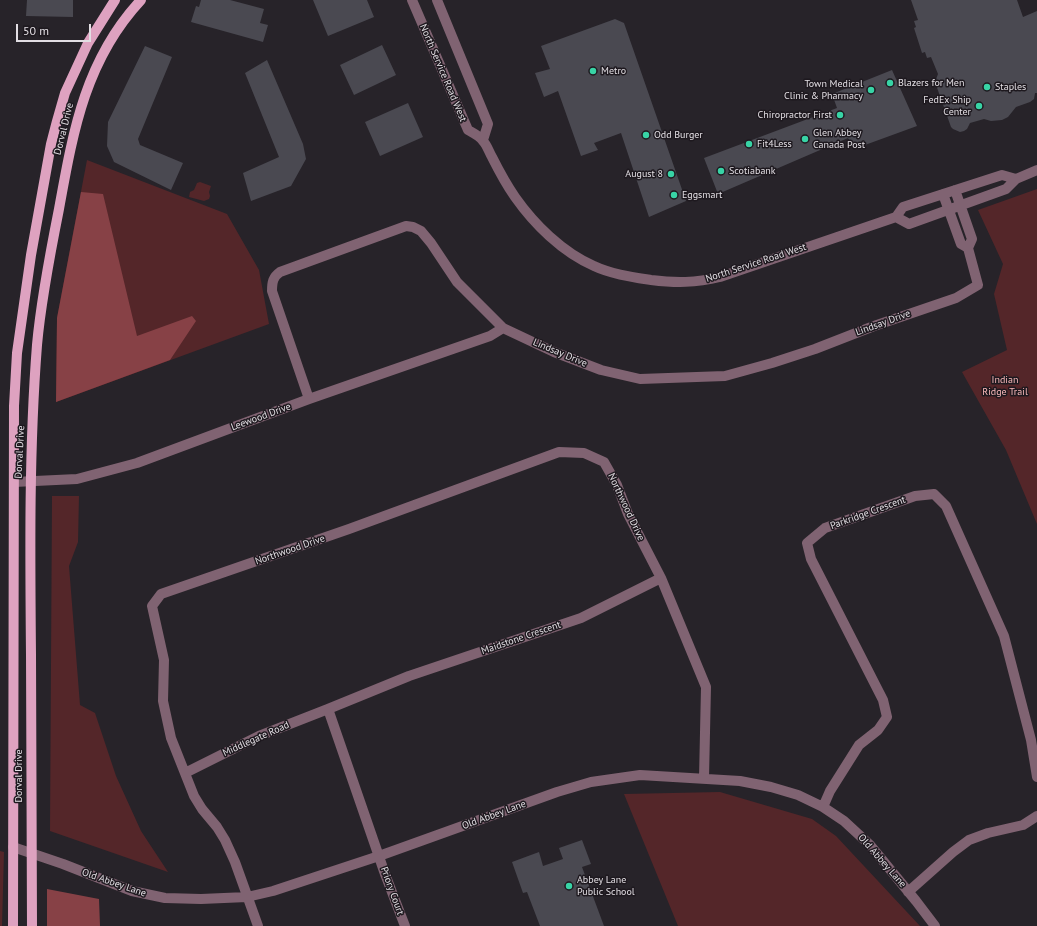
<!DOCTYPE html>
<html>
<head>
<meta charset="utf-8">
<style>
  body { margin:0 }
  #map { position:relative; width:1037px; height:926px; overflow:hidden; background:#272329; font-family:"PT Sans",sans-serif }
  canvas { display:block }
  .scale { position:absolute; left:16px; top:24px; width:75px; height:18px; box-sizing:border-box; border:2px solid #e2dee3; border-top:0; padding-left:5px; font-size:12px; line-height:14px; white-space:nowrap; color:#e2dee3; -webkit-text-stroke:3px #1e191f; paint-order:stroke }
</style>
</head>
<body>
<div id="map">
<canvas width="1037" height="926"></canvas>
<div class="scale">50 m</div>
</div>
<script>
const g = document.querySelector('canvas').getContext('2d');
g.lineJoin = 'round';
function fill(path, color) { g.fillStyle = color; g.fill(path, 'evenodd'); }
function trace(path, color, width, dash) { g.strokeStyle = color; g.lineWidth = width; g.lineCap = dash ? 'butt' : 'round'; g.setLineDash(dash || []); g.stroke(path); }
function label(font, color, halo, rows, align = 'center') {
  g.font = font + ' "PT Sans",sans-serif'; g.lineWidth = 3; g.setLineDash([]); g.textBaseline = 'middle'; g.strokeStyle = halo; g.fillStyle = color; for (const [text, x, y, turn = 0] of rows) {
    g.save(); g.translate(x, y); g.rotate((+turn || 0) * Math.PI / 180); g.textAlign = isNaN(turn) ? turn : align; if (halo) g.strokeText(text, 0, 0); g.fillText(text, 0, 0); g.restore();
  }
}
fill(new Path2D(`
  M 87,160 L 227,214 L 259,270 L 269,324 L 56,402 L 57,318 Z
  M 200,182 L 211,186 L 209,192 L 210,196 L 209,199 L 204,201 L 189,197 L 190,192 L 194,190 L 197,183 Z
  M 1037,189 L 1037,524 L 1006,450 L 962,372 L 1007,350 L 994,294 L 1003,264 L 978,210 Z
  M 52,496 L 79,496 L 78,542 L 69,566 L 80,705 L 95,713 L 116,776 L 141,831 L 168,872 L 50,831 Z
  M 720,792 L 812,819 L 836,836 L 920,926 L 678,926 L 624,794 Z
  M 0,851 L 4,852 L 2,926 L 0,926 Z`), '#542629');
fill(new Path2D(`
  M 81,192 L 103,194 L 137,336 L 192,316 L 196,321 L 170,360 L 56,402 L 57,318 Z
  M 47,889 L 99,899 L 100,926 L 47,926 Z`), '#874146');
fill(new Path2D(`
  M 27,0 L 73,0 L 73,17 L 26,16 Z
  M 201,0 L 230,0 L 264,9 L 260,23 L 268,25 L 263,42 L 191,22 L 196,6 L 199,7 Z
  M 313,0 L 367,0 L 374,17 L 328,36 Z
  M 911,0 L 1017,0 L 1023,17 L 1037,11 L 1037,93 L 1035,93 L 1034,99 L 1030,102 L 1016,107 L 1008,117 L 1002,120 L 991,121 L 984,119 L 970,123 L 967,129 L 964,131 L 960,132 L 953,129 L 951,127 L 935,82 L 938,74 L 931,57 L 927,58 L 925,52 L 922,53 L 914,28 L 916,27 L 914,21 L 918,20 Z
  M 615,19 L 624,23 L 686,201 L 649,217 L 621,133 L 594,143 L 598,150 L 581,156 L 558,91 L 544,97 L 535,73 L 550,69 L 541,46 Z
  M 382,45 L 396,75 L 354,95 L 340,65 Z
  M 145,46 L 172,57 L 138,139 L 140,145 L 183,163 L 171,190 L 114,162 L 107,146 L 108,122 Z
  M 267,60 L 303,144 L 306,159 L 291,186 L 251,201 L 243,173 L 279,157 L 245,73 Z
  M 892,70 L 917,126 L 854,149 L 848,138 L 718,194 L 704,158 L 837,108 L 832,94 Z
  M 408,103 L 423,137 L 380,156 L 365,122 Z
  M 582,840 L 591,864 L 582,867 L 604,926 L 540,926 L 527,892 L 523,893 L 512,862 L 539,852 L 543,866 L 563,859 L 559,848 Z`), '#4a4951');
trace(new Path2D(`
  M 412,0 L 468,130 C 473,133 480,136 483,141 C 487,145 489,152 492,157 C 499,171 506,184 515,197 C 534,224 562,252 594,266 C 611,274 632,277 651,280 C 676,283 695,283 720,277 L 896,217 L 903,207 L 1002,175 L 1016,179
  M 437,0 L 488,124 L 483,140
  M 943,194 L 961,244 L 968,248
  M 896,217 L 909,224 L 1006,189 L 1016,179 L 1037,170
  M 309,399 L 272,291 C 272,282 273,277 280,272 L 406,226 L 413,227 L 421,231 L 431,243 L 457,282 L 503,328 L 554,352 L 601,370 L 640,379 L 725,376 L 772,363 L 815,349 L 874,326 L 956,298 L 978,285 L 968,248 L 972,239 L 955,190
  M 14,482 L 77,479 L 137,463 L 309,399 L 490,336 L 503,328
  M 185,773 L 259,736 L 328,709
  M 823,807 L 830,791 L 859,745 L 878,730 L 887,717 L 883,700 L 811,559 L 807,543 L 825,528 L 915,496 L 934,494 L 946,506 L 1004,636 L 1031,740 L 1037,777
  M 13,847 L 63,864 L 132,891 L 165,898 L 201,899 L 247,897 L 273,891 L 379,856 L 557,792 L 591,782 L 640,775 L 740,781 L 771,787 L 798,795 L 823,807 L 844,821 L 870,845 L 916,901 L 935,926
  M 908,892 L 953,852 L 969,840 L 988,833 L 1023,825 L 1037,816
  M 258,926 L 235,862 L 225,840 L 217,827 L 202,809 L 194,796 L 171,738 L 163,701 L 164,660 L 152,606 L 161,594 L 349,529 L 559,452 L 584,453 L 604,462 L 617,485 L 628,514 L 661,578
  M 405,926 L 385,874 L 328,709 L 409,676 L 581,618 L 661,578 L 706,687 L 704,778`), '#806372', 10);
trace(new Path2D(`
  M 13,926 L 14,406 L 17,353 L 31,255 L 51,144 L 57,121 L 65,93 L 88,43 L 115,0
  M 32,926 C 32,836 31,745 31,655 C 30,551 29,448 37,345 C 41,300 50,254 59,209 C 73,132 85,60 141,0`), '#dea2c0', 10);
for (const [x, y, r, color] of [
  [593,71,4,"#38d4a6"],
  [890,83,4,"#38d4a6"],
  [987,87,4,"#38d4a6"],
  [871,90,4,"#38d4a6"],
  [979,106,4,"#38d4a6"],
  [840,115,4,"#38d4a6"],
  [646,135,4,"#38d4a6"],
  [805,139,4,"#38d4a6"],
  [749,144,4,"#38d4a6"],
  [721,171,4,"#38d4a6"],
  [671,174,4,"#38d4a6"],
  [674,195,4,"#38d4a6"],
  [569,886,4,"#38d4a6"]
]) { const dot = new Path2D(); dot.arc(x, y, r, 0, 2 * Math.PI); g.fillStyle = color; g.fill(dot); trace(dot, '#1e191f', 1.5); }
label('10px', '#e2dee3', '#1e191f', [
  ["Metro",601,71],
  ["Blazers for Men",898,83],
  ["Town Medical",863,84,"right"],
  ["Clinic & Pharmacy",863,96,"right"],
  ["Staples",995,87],
  ["FedEx Ship",971,100,"right"],
  ["Center",971,112,"right"],
  ["Chiropractor First",832,115,"right"],
  ["Glen Abbey",813,133],
  ["Canada Post",813,145],
  ["Odd Burger",654,135],
  ["Fit4Less",757,144],
  ["Scotiabank",729,171],
  ["August 8",663,174,"right"],
  ["Eggsmart",682,195],
  ["Abbey Lane",577,880],
  ["Public School",577,892]
], 'left');
label('10px', '#e2dee3', '#1e191f', [
  ["North Service Road West",443,73,67],
  ["Dorval Drive",64,129,-76],
  ["North Service Road West",756,263,-18],
  ["Lindsay Drive",883,323,-20],
  ["Lindsay Drive",560,353,23],
  ["Leewood Drive",261,417,-20],
  ["Dorval Drive",20,452,-87],
  ["Northwood Drive",626,507,65],
  ["Parkridge Crescent",868,513,-20],
  ["Northwood Drive",290,550,-19],
  ["Maidstone Crescent",521,638,-19],
  ["Middlegate Road",256,739,-24],
  ["Dorval Drive",19,776,-90],
  ["Old Abbey Lane",494,815,-20],
  ["Old Abbey Lane",882,861,49],
  ["Old Abbey Lane",114,883,19],
  ["Priory Court",392,891,70]
]);
label('10px', '#f8b8b9', '#1e191f', [
  ["Indian",1005,380],
  ["Ridge Trail",1005,392]
]);
</script>
</body>
</html>
